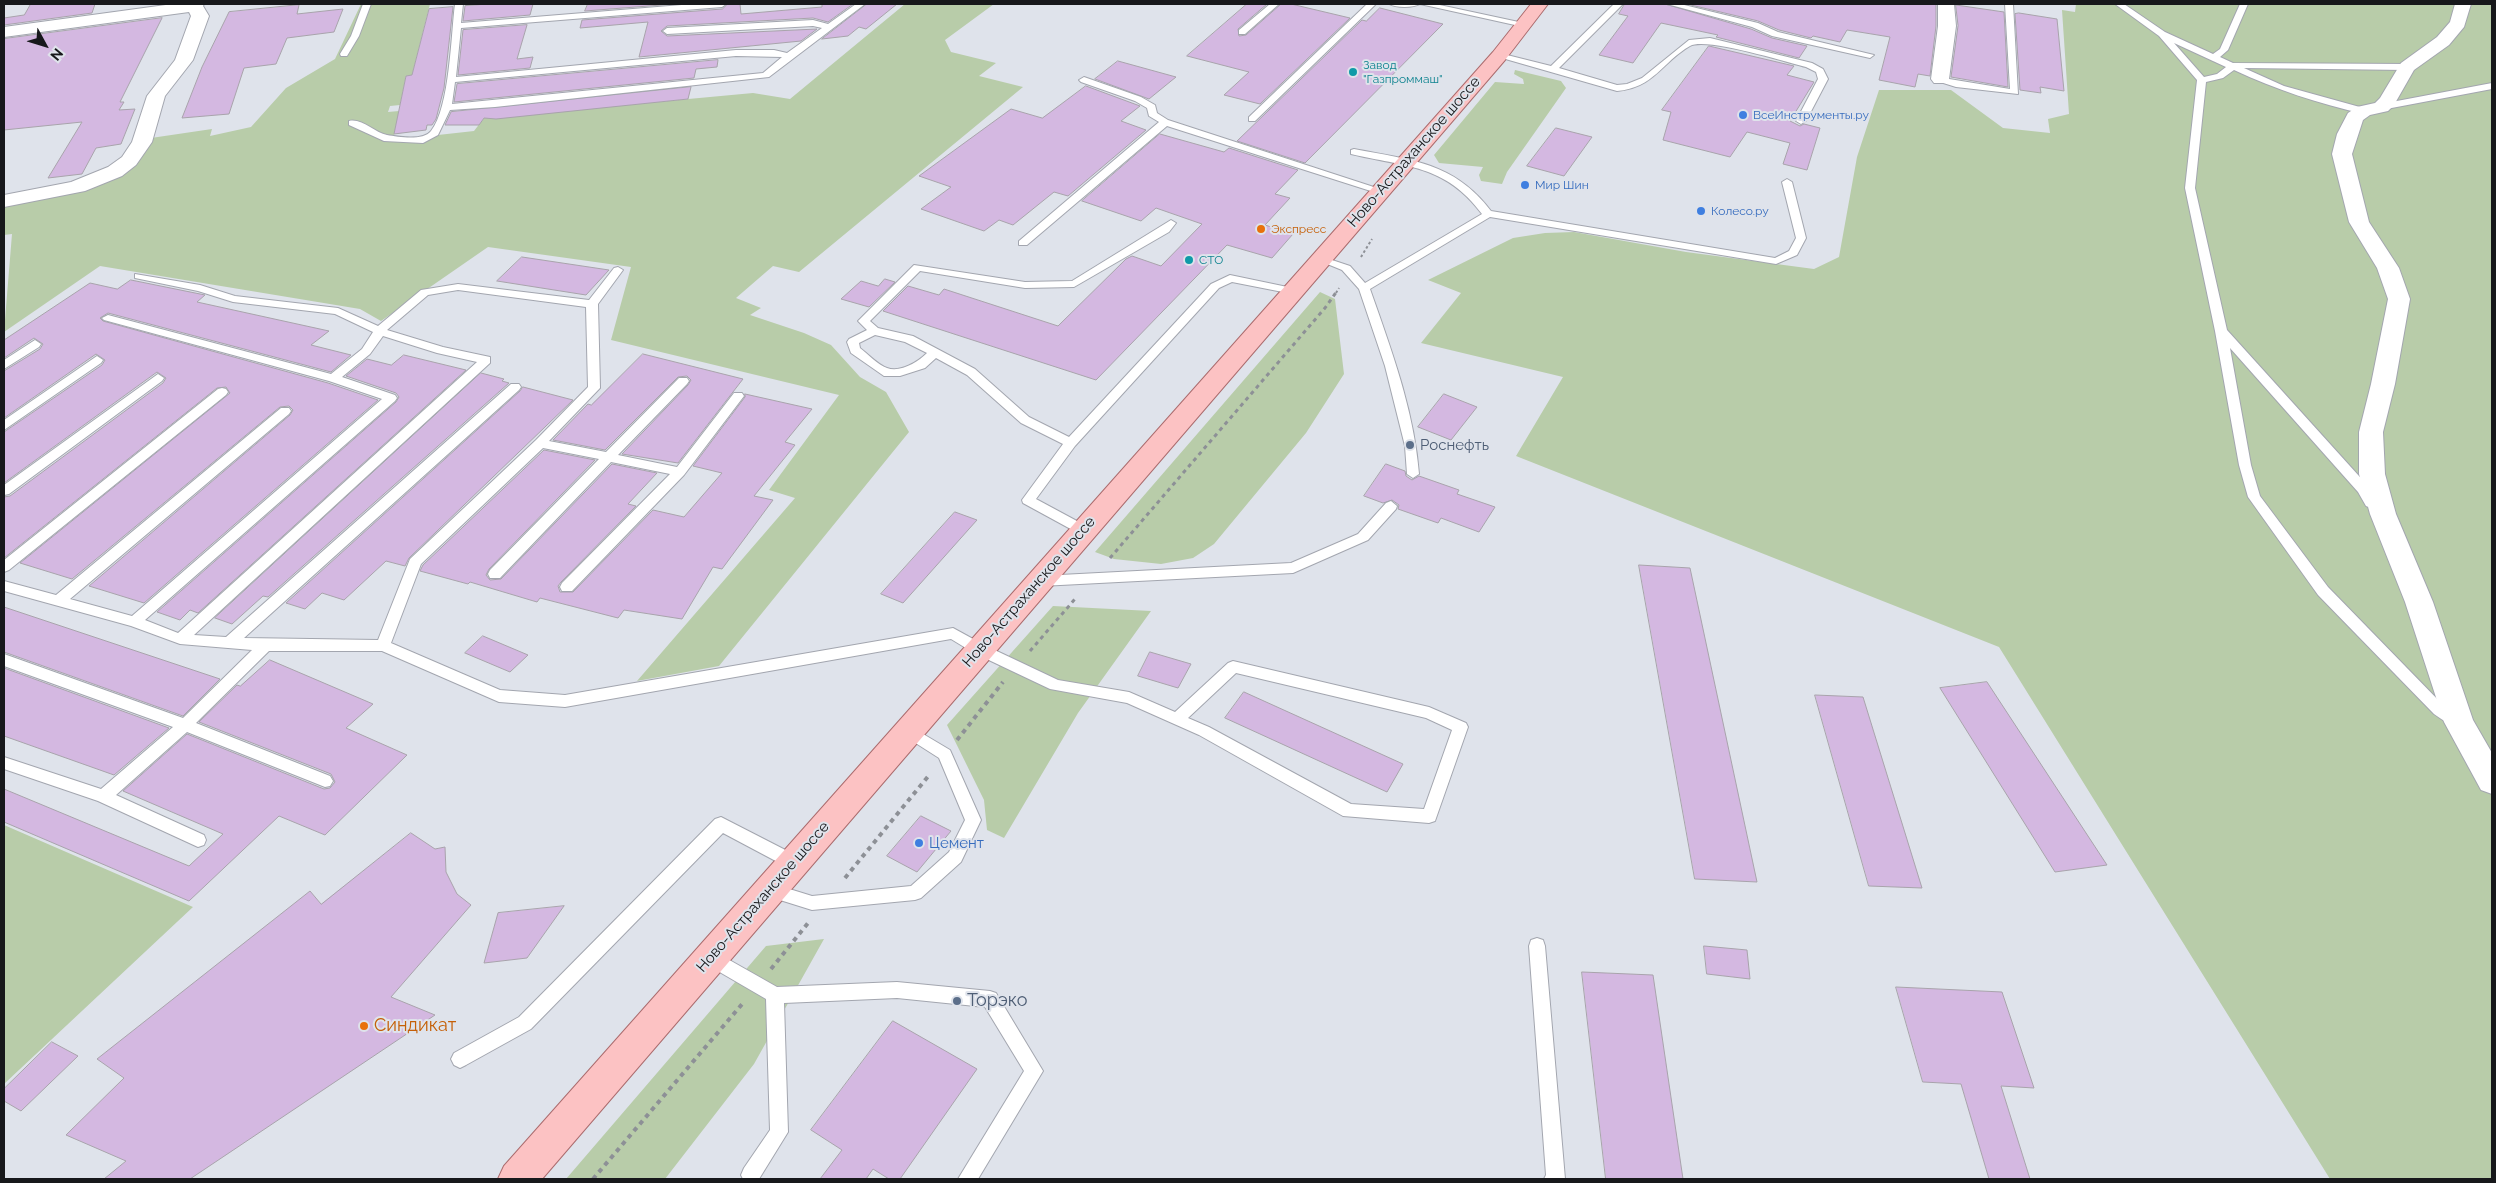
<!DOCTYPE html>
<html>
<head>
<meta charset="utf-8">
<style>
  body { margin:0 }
  #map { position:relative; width:2496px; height:1183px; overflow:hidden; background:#dfe3eb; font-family:Raleway,sans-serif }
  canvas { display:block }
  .frame { position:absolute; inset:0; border:5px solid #17181b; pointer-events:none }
  .north { position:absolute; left:20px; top:20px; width:50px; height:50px; -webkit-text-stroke:4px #dfe3eb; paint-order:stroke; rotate:129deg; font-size:14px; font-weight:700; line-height:20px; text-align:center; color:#17181b }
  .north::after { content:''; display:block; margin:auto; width:18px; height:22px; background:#17181b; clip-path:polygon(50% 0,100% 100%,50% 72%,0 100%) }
</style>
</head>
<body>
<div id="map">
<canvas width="2496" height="1183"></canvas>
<div class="frame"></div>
<div class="north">N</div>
</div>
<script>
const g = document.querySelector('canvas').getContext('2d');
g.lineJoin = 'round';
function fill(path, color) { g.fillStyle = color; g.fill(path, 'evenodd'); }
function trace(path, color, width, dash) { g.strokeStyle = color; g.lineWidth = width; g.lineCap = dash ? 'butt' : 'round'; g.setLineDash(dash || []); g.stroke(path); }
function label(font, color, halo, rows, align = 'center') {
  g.font = font + ' Raleway,sans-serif'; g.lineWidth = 4; g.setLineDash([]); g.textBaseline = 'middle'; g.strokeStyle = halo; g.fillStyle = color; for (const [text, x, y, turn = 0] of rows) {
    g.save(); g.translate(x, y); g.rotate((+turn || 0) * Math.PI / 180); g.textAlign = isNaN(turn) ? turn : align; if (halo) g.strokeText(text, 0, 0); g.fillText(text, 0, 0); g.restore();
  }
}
fill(new Path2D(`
  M 361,4 L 430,4 L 412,75 L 406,76 L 400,105 L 390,106 L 388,112 L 399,111 L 393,140 L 474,131 L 484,118 L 753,93 L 790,99 L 905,4 L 994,4 L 945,40 L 951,52 L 996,63 L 979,76 L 1023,87 L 799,272 L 773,266 L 736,298 L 761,308 L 750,315 L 804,333 L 831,345 L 860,377 L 886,392 L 909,432 L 719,666 L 637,681 L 795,498 L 769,490 L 839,395 L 611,340 L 631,267 L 488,247 L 381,321 L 360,309 L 100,266 L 4,332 L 12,234 L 4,235 L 4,204 L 85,189 L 151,138 L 212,129 L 210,136 L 251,127 L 286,88 L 335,59 Z
  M 2076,4 L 2492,4 L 2492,1179 L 2330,1179 L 1999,647 L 1516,456 L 1563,377 L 1421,343 L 1461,293 L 1428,280 L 1513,238 L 1545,233 L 1574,232 L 1686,252 L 1814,269 L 1839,257 L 1857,157 L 1879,90 L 1951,90 L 2003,128 L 2050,133 L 2048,119 L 2069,114 L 2062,10 L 2075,12 Z
  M 1515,70 L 1561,81 L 1566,88 L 1507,172 L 1502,184 L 1481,181 L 1479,175 L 1483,167 L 1439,163 L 1434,155 L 1495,82 L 1524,84 L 1523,79 L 1514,74 Z
  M 1320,292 L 1335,299 L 1344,374 L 1306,433 L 1214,544 L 1193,558 L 1161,564 L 1114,559 L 1095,552 Z
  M 1053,606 L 1151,611 L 1078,713 L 1004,838 L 987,830 L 984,800 L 947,725 Z
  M 4,825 L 193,907 L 4,1084 Z
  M 824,939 L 754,1064 L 665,1179 L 566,1179 L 766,946 Z`), '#b8cca9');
const building = new Path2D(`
  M 31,4 L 95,4 L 92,13 L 4,25 L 4,18 L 24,15 Z
  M 488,4 L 533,4 L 530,15 L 463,21 L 465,6 Z
  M 588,4 L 674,4 L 585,11 Z
  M 728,4 L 740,4 L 741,14 L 822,7 L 822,4 L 853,4 L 828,22 L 813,18 L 667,26 L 661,31 L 667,36 L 817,29 L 801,41 L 639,57 L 648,22 L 580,28 L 582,20 L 722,9 Z
  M 867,4 L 897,4 L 866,29 L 859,27 L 848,36 L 822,39 Z
  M 1247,4 L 1267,4 L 1238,29 L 1239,36 L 1246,35 L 1281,4 L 1291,4 L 1350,18 L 1260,104 L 1224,95 L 1249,72 L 1187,56 Z
  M 1625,4 L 1665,4 L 1751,29 L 1772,38 L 1807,46 L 1799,58 L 1716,37 L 1718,35 L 1661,23 L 1633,63 L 1599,55 L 1628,16 L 1619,14 Z
  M 1687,4 L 1936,4 L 1936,26 L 1930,76 L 1918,74 L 1915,87 L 1879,80 L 1890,37 L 1847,30 L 1840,42 L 1813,36 L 1811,38 L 1779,30 L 1758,21 Z
  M 299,5 L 297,14 L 343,9 L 334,32 L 287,38 L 276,64 L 244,68 L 229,114 L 182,118 L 202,67 L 229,12 Z
  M 1956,5 L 2004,12 L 2008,87 L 1951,77 L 1958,26 Z
  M 453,7 L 444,88 L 436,119 L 432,125 L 427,125 L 426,130 L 394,134 L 406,76 L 412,75 L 429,9 Z
  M 1380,8 L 1443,24 L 1305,163 L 1237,141 L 1362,20 L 1366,21 Z
  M 2019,13 L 2057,19 L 2064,91 L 2040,87 L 2041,93 L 2020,90 L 2015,14 Z
  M 162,18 L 120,102 L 124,102 L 119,110 L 135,109 L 121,144 L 96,148 L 82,174 L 48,178 L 82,122 L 4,130 L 4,39 Z
  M 527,25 L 517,59 L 533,57 L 530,68 L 458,75 L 463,30 Z
  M 1709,46 L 1794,66 L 1787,75 L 1814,82 L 1790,121 L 1800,126 L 1804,124 L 1820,128 L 1807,170 L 1783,164 L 1790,143 L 1747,132 L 1730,157 L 1663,140 L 1671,112 L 1662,110 Z
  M 718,60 L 717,67 L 696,69 L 694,78 L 454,102 L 457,84 Z
  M 1118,61 L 1176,77 L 1149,99 L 1095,79 Z
  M 1086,86 L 1140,106 L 1121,121 L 1146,130 L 1068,196 L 1054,192 L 1013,225 L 999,220 L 984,231 L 921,209 L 951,187 L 919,176 L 1011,109 L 1042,118 Z
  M 691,87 L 688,99 L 496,119 L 484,118 L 479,125 L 445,125 L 451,112 Z
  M 1556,128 L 1592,137 L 1564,176 L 1527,166 Z
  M 1160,134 L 1224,152 L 1229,148 L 1298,170 L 1275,194 L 1290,198 L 1265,225 L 1293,234 L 1272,258 L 1227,245 L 1096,380 L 883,311 L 908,286 L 939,295 L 944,289 L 1058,326 L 1126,259 L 1132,256 L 1161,266 L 1202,224 L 1156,208 L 1141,221 L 1082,201 Z
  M 522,257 L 609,270 L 586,295 L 497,281 Z
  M 885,279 L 895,282 L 869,307 L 841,299 L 861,281 L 878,286 Z
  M 131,280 L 205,295 L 197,302 L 329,331 L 311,345 L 351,355 L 331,372 L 108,313 L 100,318 L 103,321 L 328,383 L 378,400 L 144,603 L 89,586 L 290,415 L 293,410 L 289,406 L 280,407 L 72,579 L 20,563 L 230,393 L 226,387 L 217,388 L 4,558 L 4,497 L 10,496 L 163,383 L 166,378 L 157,372 L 4,483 L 4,432 L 102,365 L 105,360 L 96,354 L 4,418 L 4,371 L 40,349 L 43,344 L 34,338 L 4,358 L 4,340 L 90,283 L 117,289 Z
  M 643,354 L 743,379 L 678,463 L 622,454 L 688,385 L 691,380 L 687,376 L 678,377 L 605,450 L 553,440 L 588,404 L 591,405 Z
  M 404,355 L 466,370 L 198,613 L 190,610 L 180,620 L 157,612 L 396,402 L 399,397 L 396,393 L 346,376 L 367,359 L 391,365 Z
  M 481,373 L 504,379 L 502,381 L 509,383 L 268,597 L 263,596 L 232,624 L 215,618 Z
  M 523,387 L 573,400 L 409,558 L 405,566 L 386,561 L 344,600 L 322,593 L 305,609 L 286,603 L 520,391 Z
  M 745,394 L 812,409 L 785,442 L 795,445 L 754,496 L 773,500 L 722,569 L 713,567 L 682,619 L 624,610 L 618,618 L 540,598 L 537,602 L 470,582 L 468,584 L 420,571 L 423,565 L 544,450 L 595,460 L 489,569 L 486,575 L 490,580 L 501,579 L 612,464 L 657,473 L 628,504 L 636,506 L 561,582 L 558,586 L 560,592 L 573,592 L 653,510 L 684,517 L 722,473 L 693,466 L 745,397 Z
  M 1444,394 L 1477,407 L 1451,440 L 1418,427 Z
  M 1386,464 L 1405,471 L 1406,476 L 1412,480 L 1419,476 L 1459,490 L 1457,494 L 1495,507 L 1479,532 L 1441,518 L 1438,523 L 1398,509 L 1399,505 L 1392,500 L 1383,503 L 1364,496 Z
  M 955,512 L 977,520 L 903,603 L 881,594 Z
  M 1639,565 L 1690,568 L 1757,882 L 1695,879 Z
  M 4,607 L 220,679 L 183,716 L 4,652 Z
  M 483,636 L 528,655 L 510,672 L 465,653 Z
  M 1150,652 L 1191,664 L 1178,688 L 1138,676 Z
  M 270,660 L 373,704 L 346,728 L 407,755 L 325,835 L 279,816 L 189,901 L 4,822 L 4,789 L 189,866 L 223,834 L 123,791 L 187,734 L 324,789 L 330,788 L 335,782 L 331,774 L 199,722 L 237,685 L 240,686 Z
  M 4,668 L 169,728 L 114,775 L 4,736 Z
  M 1987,682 L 2107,865 L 2055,872 L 1940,688 Z
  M 1244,692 L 1403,764 L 1387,792 L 1225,718 Z
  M 1815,695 L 1863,697 L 1922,888 L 1869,886 Z
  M 921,816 L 951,831 L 917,872 L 887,856 Z
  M 411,833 L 435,849 L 445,847 L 446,872 L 457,894 L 471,905 L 391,997 L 435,1015 L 190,1179 L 104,1179 L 126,1161 L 66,1135 L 124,1078 L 97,1059 L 310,891 L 321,904 Z
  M 564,906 L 527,958 L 484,963 L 498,913 Z
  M 1704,946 L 1747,950 L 1750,979 L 1707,974 Z
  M 1582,972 L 1653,975 L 1683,1179 L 1606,1179 Z
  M 1896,987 L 2002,992 L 2034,1088 L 2001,1086 L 2030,1179 L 1989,1179 L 1961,1084 L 1923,1082 Z
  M 893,1021 L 977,1069 L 900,1179 L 889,1179 L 873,1169 L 866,1179 L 820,1179 L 842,1150 L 811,1130 Z
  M 52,1042 L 78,1056 L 21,1111 L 4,1101 L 4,1089 Z`);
fill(building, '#d4b8e1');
trace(building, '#a8a3ab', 1);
const lane = new Path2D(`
  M 363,4 L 371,4 L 359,36 L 347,56 L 341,56 L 340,54 L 351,36 Z
  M 455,4 L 463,4 L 461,23 L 694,4 L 726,4 L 722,7 L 461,28 L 456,77 L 736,50 L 774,50 L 787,53 L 822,28 L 813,26 L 667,34 L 663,31 L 667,28 L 813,20 L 828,24 L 856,4 L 865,4 L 769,77 L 495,107 L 450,110 L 438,135 L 423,143 L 384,141 L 349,125 L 349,121 C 362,118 375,133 387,135 C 399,137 423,141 431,131 C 450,107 451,34 455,4 ZM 736,56 L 782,57 L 763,73 L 452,104 L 455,82 Z
  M 1270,4 L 1279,4 L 1245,34 L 1239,34 L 1239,30 Z
  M 1367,4 L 1376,4 L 1255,121 L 1249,121 L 1249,117 Z
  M 1389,4 L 1435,4 L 1528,24 L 1524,27 L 1420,4 C 1413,8 1396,8 1389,4 Z
  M 1614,4 L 1623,4 L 1559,68 L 1617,85 L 1627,84 L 1642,78 L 1689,40 L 1710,38 L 1812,63 L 1823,69 L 1828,79 L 1806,121 L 1801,124 L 1796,121 L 1818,79 L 1816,72 L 1806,67 C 1785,62 1706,37 1690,46 C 1662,62 1654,88 1617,91 L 1495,56 L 1499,53 L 1551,66 Z
  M 1667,4 L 1680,4 L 1758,23 L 1778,32 L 1874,55 L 1870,58 L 1772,36 L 1752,27 Z
  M 2005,4 L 2013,4 L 2018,94 L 1956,87 L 1937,81 L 1937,77 L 2010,89 Z
  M 2115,4 L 2124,4 L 2165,32 L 2213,54 L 2220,49 L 2240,4 L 2248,4 L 2228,50 L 2220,57 L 2233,63 L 2407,64 L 2411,67 L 2407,70 L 2244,68 L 2284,86 L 2367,109 L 2367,113 L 2364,114 C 2317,103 2277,90 2234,70 L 2223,78 L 2206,82 L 2195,188 L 2227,330 L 2368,486 L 2377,503 L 2371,508 L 2366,506 L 2358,492 L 2230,348 L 2251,465 L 2260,496 L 2328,587 L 2444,706 L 2461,716 L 2463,720 L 2461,724 C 2451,728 2442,719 2434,714 L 2318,595 L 2248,497 L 2239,465 L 2215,331 L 2185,188 L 2197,80 L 2159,36 ZM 2174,43 L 2226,67 L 2217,74 L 2204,77 Z
  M 1084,77 L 1141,97 L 1155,105 L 1157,113 L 1168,120 L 1386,191 L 1385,193 L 1377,193 L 1167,126 L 1027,245 L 1019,245 L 1019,241 L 1159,122 L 1149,116 L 1147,108 L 1135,101 L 1081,82 L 1079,80 Z
  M 2492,83 L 2492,89 L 2381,110 L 2376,107 L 2381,104 Z
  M 1354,149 C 1411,160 1454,162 1491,211 L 1775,258 L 1789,251 L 1796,238 L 1782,182 L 1787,179 L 1792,182 L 1806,238 L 1797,255 L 1776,264 L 1490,217 L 1370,289 C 1391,349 1414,410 1419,474 L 1413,478 L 1407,474 L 1405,446 L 1385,366 L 1359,289 L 1342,270 L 1315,259 L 1320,256 L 1350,266 L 1365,283 L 1482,214 C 1445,164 1405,167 1351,154 L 1351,150 Z
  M 1171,220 L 1176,223 L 1169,232 L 1074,287 L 1025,288 L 920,271 L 870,321 L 878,328 L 913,336 L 975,369 L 1029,417 L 1069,437 L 1211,284 L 1230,275 L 1297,289 L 1297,293 L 1293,294 L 1232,282 L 1219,288 L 1075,446 L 1036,499 L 1088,527 L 1090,530 L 1088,533 L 1078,533 L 1023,503 L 1022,500 L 1063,444 L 1021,423 L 967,375 L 936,358 L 925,368 L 900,376 L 884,376 L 851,353 L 847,342 L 849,339 L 867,330 L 858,321 L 914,265 L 1025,282 L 1072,281 ZM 875,335 L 905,342 L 927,353 C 918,362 900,373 887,368 C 878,365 868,354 860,348 L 859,343 Z
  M 618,267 L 623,270 L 598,304 L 600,388 L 549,441 L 606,452 L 679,378 L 687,378 L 689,381 L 687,384 L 618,455 L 677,467 L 734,393 L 742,393 L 744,396 L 684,475 L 572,591 L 562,591 L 560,587 L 562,583 L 670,474 L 611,462 L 500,578 L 490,578 L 488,574 L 490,570 L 599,459 L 543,448 L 421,564 L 391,643 L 500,690 L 565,695 L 953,628 L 984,645 L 1058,680 L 1129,692 L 1175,712 L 1228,663 L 1233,661 L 1429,707 L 1466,723 L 1468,727 L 1435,821 L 1429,823 L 1343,816 L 1199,735 L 1127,703 L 1050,689 L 974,653 L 951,639 L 565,707 L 499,702 L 382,651 L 269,651 L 196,723 L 330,776 L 333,781 L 330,786 L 325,787 L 187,732 L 116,795 L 204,835 L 206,840 L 204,845 L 198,847 L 98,801 L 4,769 L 4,757 L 101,789 L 173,727 L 4,666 L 4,654 L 183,718 L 252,650 L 180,644 L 131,626 L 4,591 L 4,581 L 56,595 L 281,408 L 289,408 L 291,411 L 289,414 L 70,599 L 132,616 L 382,399 L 329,381 L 104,320 L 102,318 L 108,315 L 331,374 L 362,349 L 373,332 L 335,314 L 233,302 L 198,291 L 135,278 L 135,274 L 200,285 L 235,296 L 338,308 L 378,326 L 421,290 L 458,284 L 589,300 L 614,268 ZM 458,290 L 586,307 L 588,387 L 536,440 L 410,559 L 378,640 L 244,638 L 519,390 L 521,387 L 519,384 L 511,384 L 226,637 L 194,635 L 490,363 L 490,357 L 443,347 L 387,330 L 428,295 ZM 383,336 L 437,353 L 477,362 L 178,633 L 145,620 L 395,401 L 397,398 L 395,395 L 342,377 L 370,354 ZM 1236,673 L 1426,718 L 1452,730 L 1424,809 L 1351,804 L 1209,727 L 1188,718 Z
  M 35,340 L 41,344 L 39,347 L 4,369 L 4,360 Z
  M 97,356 L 103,360 L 101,363 L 4,430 L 4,420 Z
  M 158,374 L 164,378 L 162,381 L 9,494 L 4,495 L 4,485 Z
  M 222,388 L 226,389 L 228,392 L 226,395 L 9,570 L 4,572 L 4,560 L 218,389 Z
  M 1391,501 L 1397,506 L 1396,509 L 1368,540 L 1293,573 L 1041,586 L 1034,581 L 1041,576 L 1291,563 L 1358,534 L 1386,503 Z
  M 908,725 L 950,750 L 981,820 L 961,862 L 921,898 L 915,900 L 812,910 L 764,895 L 762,890 L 764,885 L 770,883 L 812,896 L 911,886 L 949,852 L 965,820 L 939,758 L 903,735 L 900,731 L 903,727 Z
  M 721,817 L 799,857 L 801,862 L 799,867 L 793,869 L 787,867 L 723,833 L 531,1029 L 466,1065 L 460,1068 L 454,1065 L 451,1059 L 454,1053 L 519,1017 L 715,819 Z
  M 1537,938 L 1543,940 L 1545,946 L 1565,1179 L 1544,1179 L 1546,1175 L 1529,946 L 1531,940 Z
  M 710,949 L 777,987 L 897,982 L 990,991 L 996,993 L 1043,1071 L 978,1179 L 958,1179 L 1024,1071 L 985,1007 L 897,998 L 784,1003 L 788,1132 L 759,1179 L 743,1179 L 741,1175 L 744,1168 L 770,1130 L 766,999 L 704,963 L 701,957 L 704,951 Z`);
const street = new Path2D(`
  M 173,4 L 204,4 L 203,6 L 209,16 L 193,60 L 165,96 L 152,142 L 136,165 L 122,176 L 85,191 L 4,207 L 4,195 L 71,182 L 108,167 L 122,157 L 132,142 L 147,96 L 175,60 L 191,16 L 189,12 L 4,37 L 4,27 Z
  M 1938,4 L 1954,4 L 1956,26 L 1949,79 L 1946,83 L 1934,83 L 1931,79 L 1938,26 Z
  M 2455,4 L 2471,4 L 2464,27 L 2449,45 L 2414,70 L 2394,105 L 2388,111 L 2370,115 L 2363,120 L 2352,154 L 2369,222 L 2399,268 L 2410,299 L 2395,384 L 2383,432 L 2385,474 L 2396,514 L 2433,602 L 2473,720 L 2492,753 L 2492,794 L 2481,790 L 2444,722 L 2405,602 L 2370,514 L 2359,474 L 2359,432 L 2371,384 L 2388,299 L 2377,268 L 2349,222 L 2332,154 L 2337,134 L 2348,113 L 2357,107 L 2375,103 L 2380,98 L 2401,63 L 2437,37 L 2450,22 Z`);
const primary = new Path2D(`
  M 1531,4 L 1548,4 L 1505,60 L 542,1179 L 498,1179 L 504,1166 L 1493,52 Z`);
trace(lane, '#a3a6af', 2);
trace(street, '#a3a6af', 2);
trace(primary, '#ab6c6e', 2);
trace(new Path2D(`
  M 1361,257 L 1372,239
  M 1336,293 L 1339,288`), '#8d9096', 2, [2.5, 2.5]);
trace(new Path2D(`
  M 1110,558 L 1325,308 L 1337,291
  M 1030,651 L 1075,599`), '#8d9096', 3, [4, 4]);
trace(new Path2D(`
  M 957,740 L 1003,682
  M 845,878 L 930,774
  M 771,969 L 808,923
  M 593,1179 L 743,1003`), '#8d9096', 4, [4.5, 4.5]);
fill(lane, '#fff');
fill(street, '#fff');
fill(primary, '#fcc2c3');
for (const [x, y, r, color] of [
  [1353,72,5,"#0f9aa8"],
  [1743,115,5,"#3f7fe0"],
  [1525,185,5,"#3f7fe0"],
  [1701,211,5,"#3f7fe0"],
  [1261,229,5,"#e8710a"],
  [1189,260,5,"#0f9aa8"],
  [1410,445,5,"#5c6f8a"],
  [919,843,5,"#3f7fe0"],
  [957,1001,5,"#5c6f8a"],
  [364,1026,5,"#e8710a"]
]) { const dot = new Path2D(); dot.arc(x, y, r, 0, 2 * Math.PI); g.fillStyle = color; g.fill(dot); trace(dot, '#dfe3eb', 2); }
label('12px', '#0d838f', '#dfe3eb', [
  ["Завод",1363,65],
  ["\"Газпроммаш\"",1363,79],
  ["СТО",1199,260]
], 'left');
label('12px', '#366cbe', '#dfe3eb', [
  ["ВсеИнструменты.ру",1753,115],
  ["Мир Шин",1535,185],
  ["Колесо.ру",1711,211]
], 'left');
label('12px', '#c56008', '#dfe3eb', [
  ["Экспресс",1271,229]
], 'left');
label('15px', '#17181b', '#dfe3eb', [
  ["Ново-Астраханское шоссе",1414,152,-49],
  ["Ново-Астраханское шоссе",1029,592,-49],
  ["Ново-Астраханское шоссе",763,897,-49]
]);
label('15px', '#4e5e75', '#dfe3eb', [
  ["Роснефть",1420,445]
], 'left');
label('15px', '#366cbe', '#dfe3eb', [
  ["Цемент",929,843]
], 'left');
label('18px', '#4e5e75', '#dfe3eb', [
  ["Торэко",967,1001]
], 'left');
label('18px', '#c56008', '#dfe3eb', [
  ["Синдикат",374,1026]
], 'left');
</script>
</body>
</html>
